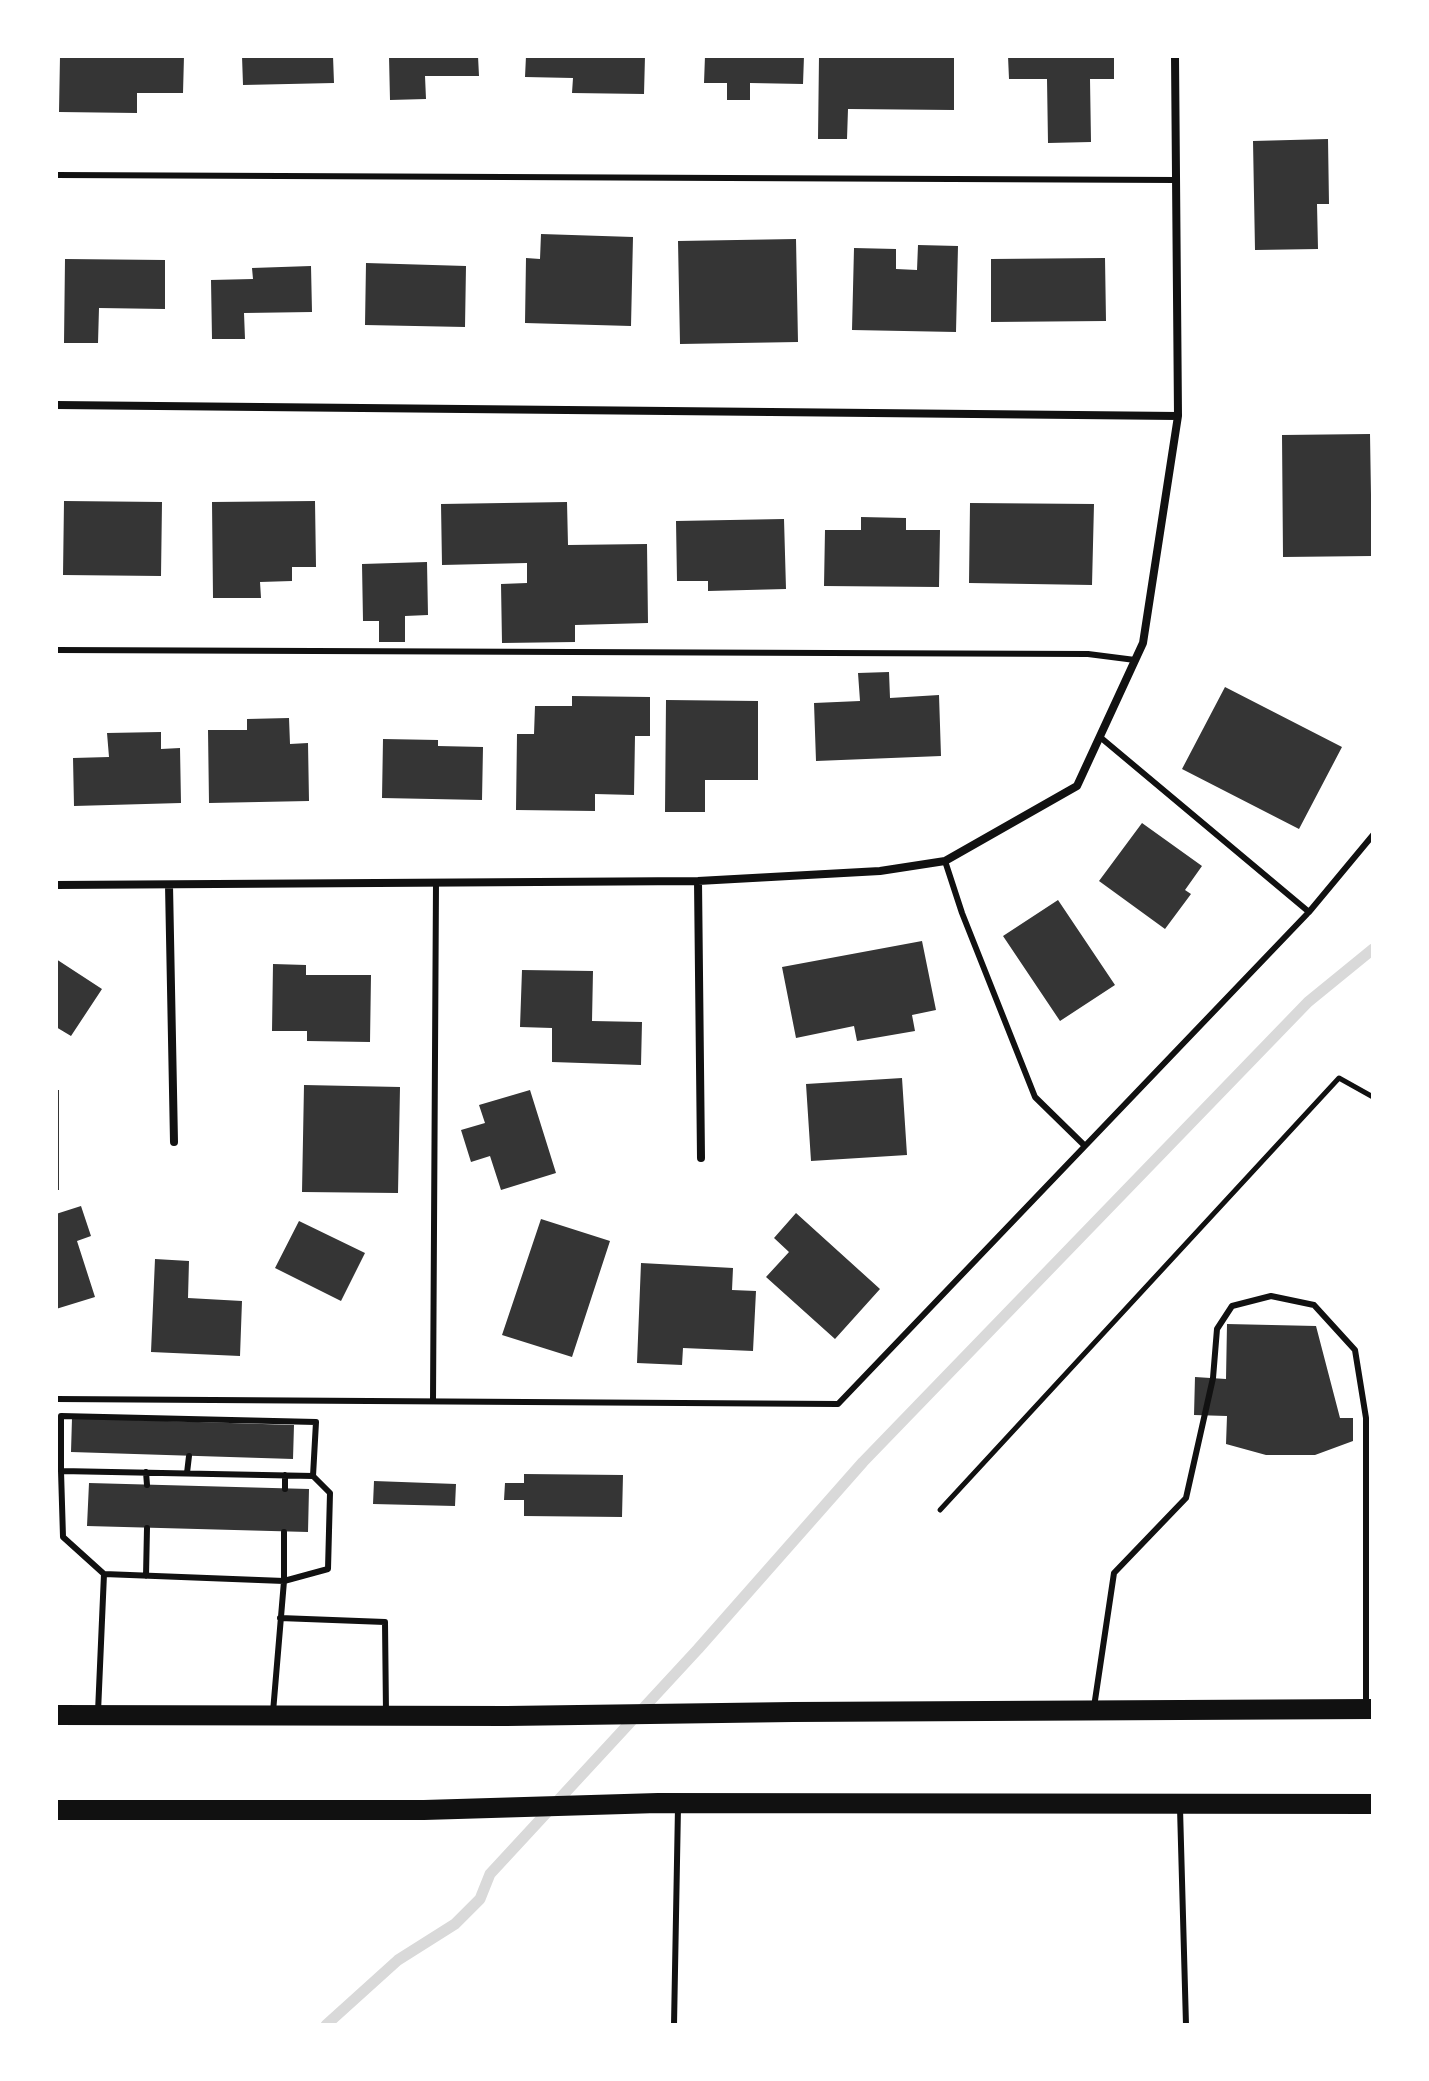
<!DOCTYPE html>
<html>
<head>
<meta charset="utf-8">
<style>
  body { margin:0 }
  #map { position:relative; width:1429px; height:2081px; overflow:hidden; background:#fff; font-family:Inter,sans-serif }
  canvas { display:block }
  .frame { position:absolute; inset:0; border:58px solid #fff; pointer-events:none }
</style>
</head>
<body>
<div id="map">
<canvas width="1429" height="2081"></canvas>
<div class="frame"></div>
</div>
<script>
const g = document.querySelector('canvas').getContext('2d');
g.lineJoin = 'round';
function trace(path, color, width, dash) { g.strokeStyle = color; g.lineWidth = width; g.lineCap = dash ? 'butt' : 'round'; g.setLineDash(dash || []); g.stroke(path); }
function fill(path, color) { g.fillStyle = color; g.fill(path, 'evenodd'); }
trace(new Path2D(`
  M 326,2025 L 398,1960 L 455,1924 L 480,1899 L 490,1874 L 698,1649 L 863,1462 L 1308,1002 L 1373,949`), '#d9d9d9', 11);
fill(new Path2D(`
  M 60,56 L 184,56 L 183,93 L 137,93 L 137,113 L 59,112 Z
  M 242,56 L 333,56 L 334,83 L 243,85 Z
  M 389,56 L 478,56 L 479,76 L 425,76 L 426,99 L 390,100 Z
  M 526,56 L 645,56 L 644,94 L 572,93 L 573,78 L 525,77 Z
  M 705,56 L 804,56 L 803,84 L 750,83 L 750,100 L 727,100 L 727,83 L 704,83 Z
  M 819,56 L 954,56 L 954,110 L 848,109 L 847,139 L 818,139 Z
  M 1008,56 L 1114,56 L 1114,79 L 1090,79 L 1091,142 L 1048,143 L 1047,79 L 1009,79 Z
  M 1328,139 L 1329,204 L 1317,204 L 1318,249 L 1255,250 L 1253,141 Z
  M 541,234 L 633,237 L 631,326 L 525,323 L 526,258 L 540,259 Z
  M 796,239 L 798,342 L 680,344 L 678,241 Z
  M 918,245 L 958,246 L 956,332 L 852,330 L 854,248 L 896,249 L 896,269 L 917,270 Z
  M 1105,258 L 1106,321 L 991,322 L 991,259 Z
  M 65,259 L 165,260 L 165,309 L 99,308 L 98,343 L 64,343 Z
  M 366,263 L 466,266 L 465,327 L 365,325 Z
  M 311,266 L 312,312 L 244,313 L 245,339 L 212,339 L 211,280 L 253,279 L 252,268 Z
  M 1370,434 L 1372,556 L 1283,557 L 1282,435 Z
  M 64,501 L 162,502 L 161,576 L 63,575 Z
  M 315,501 L 316,567 L 292,567 L 292,581 L 260,582 L 261,598 L 213,598 L 212,502 Z
  M 567,502 L 568,545 L 647,544 L 648,623 L 575,625 L 575,642 L 502,643 L 501,584 L 527,583 L 527,563 L 442,565 L 441,504 Z
  M 970,503 L 1094,504 L 1092,585 L 969,583 Z
  M 861,517 L 906,518 L 906,530 L 940,530 L 939,587 L 824,586 L 825,530 L 861,530 Z
  M 784,519 L 786,589 L 708,591 L 708,581 L 677,581 L 676,521 Z
  M 427,562 L 428,615 L 405,616 L 405,642 L 379,642 L 379,621 L 363,621 L 362,564 Z
  M 889,672 L 890,698 L 939,695 L 941,756 L 816,761 L 814,703 L 860,701 L 858,673 Z
  M 1225,687 L 1342,747 L 1299,829 L 1182,769 Z
  M 572,696 L 650,697 L 650,736 L 635,736 L 634,795 L 595,794 L 595,811 L 516,810 L 517,734 L 534,734 L 535,706 L 572,706 Z
  M 666,700 L 758,701 L 758,780 L 705,780 L 705,812 L 665,812 Z
  M 289,718 L 290,744 L 308,743 L 309,801 L 209,803 L 208,730 L 247,730 L 247,719 Z
  M 161,732 L 161,749 L 180,748 L 181,803 L 74,806 L 73,758 L 109,757 L 107,733 Z
  M 383,739 L 438,740 L 438,746 L 483,747 L 482,800 L 382,798 Z
  M 1142,823 L 1202,866 L 1185,890 L 1191,894 L 1165,929 L 1099,881 Z
  M 1058,900 L 1115,985 L 1060,1021 L 1003,936 Z
  M 922,941 L 936,1010 L 912,1015 L 915,1031 L 857,1041 L 854,1026 L 796,1038 L 782,967 Z
  M 56,959 L 102,989 L 71,1036 L 56,1027 Z
  M 273,964 L 306,965 L 306,975 L 371,975 L 370,1042 L 307,1041 L 307,1031 L 272,1031 Z
  M 522,970 L 593,971 L 592,1021 L 642,1022 L 641,1065 L 552,1062 L 552,1028 L 520,1027 Z
  M 902,1078 L 907,1155 L 811,1161 L 806,1084 Z
  M 304,1085 L 400,1087 L 398,1193 L 302,1192 Z
  M 56,1090 L 59,1090 L 59,1190 L 56,1190 Z
  M 530,1090 L 556,1173 L 501,1190 L 490,1156 L 471,1162 L 461,1130 L 485,1123 L 479,1105 Z
  M 81,1206 L 91,1236 L 77,1241 L 95,1297 L 56,1309 L 56,1214 Z
  M 796,1213 L 880,1289 L 835,1339 L 766,1277 L 789,1252 L 774,1238 Z
  M 541,1219 L 610,1241 L 572,1357 L 502,1335 Z
  M 299,1221 L 365,1253 L 341,1301 L 275,1268 Z
  M 155,1259 L 189,1261 L 188,1298 L 242,1301 L 240,1356 L 151,1352 Z
  M 641,1263 L 733,1268 L 732,1290 L 756,1291 L 753,1351 L 683,1348 L 682,1365 L 637,1363 Z
  M 1227,1324 L 1316,1326 L 1340,1418 L 1353,1418 L 1353,1441 L 1315,1455 L 1266,1455 L 1226,1444 L 1227,1416 L 1194,1415 L 1195,1377 L 1226,1379 Z
  M 72,1418 L 294,1425 L 293,1459 L 71,1452 Z
  M 524,1474 L 623,1475 L 622,1517 L 524,1516 L 524,1500 L 504,1500 L 505,1483 L 524,1483 Z
  M 374,1481 L 456,1484 L 455,1506 L 373,1504 Z
  M 89,1483 L 309,1489 L 308,1532 L 87,1526 Z`), '#353535');
trace(new Path2D(`
  M 940,1510 L 1339,1078 L 1373,1097`), '#111', 5);
trace(new Path2D(`
  M 56,175 L 1176,180
  M 56,650 L 1088,654 L 1135,660
  M 1100,737 L 1309,912
  M 945,861 L 962,913 L 1035,1097 L 1084,1145
  M 56,1399 L 838,1404 L 1309,912 L 1373,835
  M 433,1401 L 436,883
  M 61,1471 L 61,1416 L 316,1422 L 313,1476
  M 146,1472 L 147,1485
  M 187,1473 L 189,1456
  M 285,1475 L 285,1489
  M 104,1574 L 63,1537 L 61,1471 L 313,1476 L 330,1493 L 328,1569 L 284,1581 L 284,1532
  M 146,1576 L 147,1528
  M 280,1618 L 385,1622 L 386,1713
  M 1094,1707 L 1114,1573 L 1186,1498 L 1213,1378 L 1217,1329 L 1232,1306 L 1271,1296 L 1314,1305 L 1355,1350 L 1366,1418 L 1366,1706
  M 98,1712 L 104,1574 L 284,1581 L 273,1712
  M 1180,1808 L 1186,2025
  M 674,2025 L 678,1807`), '#111', 6);
trace(new Path2D(`
  M 56,405 L 1178,416
  M 698,881 L 701,1158
  M 56,885 L 698,881 L 880,871 L 945,861 L 1077,786 L 1143,643 L 1178,416 L 1175,56
  M 169,885 L 174,1142`), '#111', 8);
trace(new Path2D(`
  M 56,1715 L 507,1716 L 793,1712 L 1373,1709
  M 56,1810 L 424,1810 L 658,1803 L 1373,1804`), '#111', 20);
</script>
</body>
</html>
